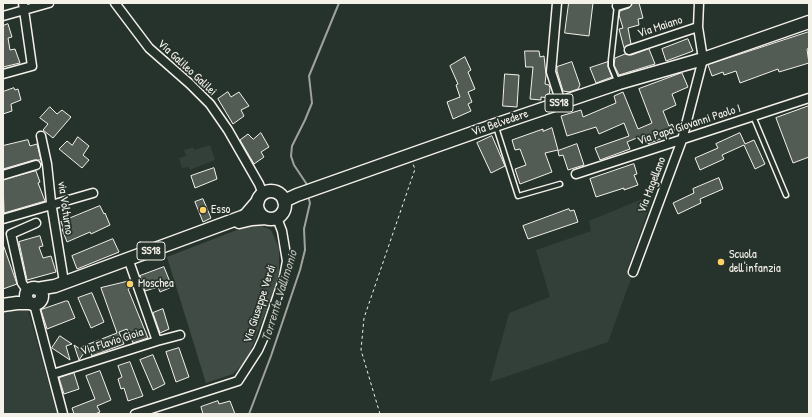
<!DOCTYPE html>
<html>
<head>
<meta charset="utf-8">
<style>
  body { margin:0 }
  #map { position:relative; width:812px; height:417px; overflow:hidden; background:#26332d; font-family:"Patrick Hand",sans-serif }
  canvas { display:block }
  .frame { position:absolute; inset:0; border:4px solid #f4f1e8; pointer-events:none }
</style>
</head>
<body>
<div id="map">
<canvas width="812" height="417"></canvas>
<div class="frame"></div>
</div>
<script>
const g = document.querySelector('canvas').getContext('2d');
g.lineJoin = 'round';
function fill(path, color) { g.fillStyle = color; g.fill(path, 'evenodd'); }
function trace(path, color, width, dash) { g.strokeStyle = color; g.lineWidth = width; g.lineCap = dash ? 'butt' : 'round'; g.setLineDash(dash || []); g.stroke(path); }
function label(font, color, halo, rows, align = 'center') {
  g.font = font + ' "Patrick Hand",sans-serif'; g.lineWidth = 3.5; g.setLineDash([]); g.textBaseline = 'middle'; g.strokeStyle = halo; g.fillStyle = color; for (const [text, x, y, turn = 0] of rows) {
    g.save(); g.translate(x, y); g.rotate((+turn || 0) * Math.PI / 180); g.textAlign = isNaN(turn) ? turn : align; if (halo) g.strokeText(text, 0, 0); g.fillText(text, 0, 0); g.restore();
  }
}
fill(new Path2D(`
  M 210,145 L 215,160 L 190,170 L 189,167 L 182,168 L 179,158 L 186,156 L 184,150 L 193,147 L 194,150 Z
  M 654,194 L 627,270 L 632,276 L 608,342 L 490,382 L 509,313 L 550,297 L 536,250 L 591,231 L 589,221 Z
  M 27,306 L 57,414 L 3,414 L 3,313 Z`), '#333f39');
fill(new Path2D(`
  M 255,223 L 271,230 L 279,248 L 279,278 L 247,360 L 233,374 L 206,383 L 167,257 Z`), '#414b45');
trace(new Path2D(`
  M 307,187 L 306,183 L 294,165 L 291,156 L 292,146 L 305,120 L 312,103 L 309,76 L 339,3
  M 249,414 L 271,356 L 300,270 L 305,250 L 304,229 L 310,203 L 308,196`), '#9fa39b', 2);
const building = new Path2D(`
  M 569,3 L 593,3 L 589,36 L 565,33 Z
  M 639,3 L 643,18 L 638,19 L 639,25 L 628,28 L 631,44 L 624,48 L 619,29 L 623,28 L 619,15 L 620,11 L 629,8 L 632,4 Z
  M 8,24 L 12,37 L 8,38 L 10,50 L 15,49 L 20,63 L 3,67 L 3,26 Z
  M 809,32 L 809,48 L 807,49 L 809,63 L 779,72 L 778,69 L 740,83 L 736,71 L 724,75 L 723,72 L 712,76 L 708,65 Z
  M 688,39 L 693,51 L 666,61 L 662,49 Z
  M 649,49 L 655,64 L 619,75 L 614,65 L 615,58 L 625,54 L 631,55 Z
  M 525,51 L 539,51 L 540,57 L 544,56 L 546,75 L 545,84 L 549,85 L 550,88 L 549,98 L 541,97 L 541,100 L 530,99 L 533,67 L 526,67 Z
  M 465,57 L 471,70 L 468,72 L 475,89 L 468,92 L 472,102 L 468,104 L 471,111 L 453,119 L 447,102 L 460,97 L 456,85 L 458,84 L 450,66 Z
  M 572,62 L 580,85 L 578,89 L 569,92 L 563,91 L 557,71 L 557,67 Z
  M 608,62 L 608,67 L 612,77 L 596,83 L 590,68 Z
  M 682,73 L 688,87 L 672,94 L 676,105 L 663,111 L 669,126 L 672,124 L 675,130 L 671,131 L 672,134 L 648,144 L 644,135 L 627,142 L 630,149 L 600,160 L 595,148 L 629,136 L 624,123 L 599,134 L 596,127 L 567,136 L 561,116 L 581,110 L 583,117 L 616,103 L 614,96 L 623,92 L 638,129 L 652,123 L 639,89 Z
  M 505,74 L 519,75 L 517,107 L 503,106 Z
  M 14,88 L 15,90 L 18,89 L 21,100 L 11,104 L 12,111 L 3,114 L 3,92 Z
  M 228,92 L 231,97 L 239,92 L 249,106 L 241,110 L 244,116 L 233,124 L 218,99 Z
  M 809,106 L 809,157 L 793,163 L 776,118 Z
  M 50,107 L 57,114 L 62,110 L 71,117 L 53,138 L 43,130 L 48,124 L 40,118 Z
  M 552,128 L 558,150 L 545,153 L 552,172 L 520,184 L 515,169 L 526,165 L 520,149 L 515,150 L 512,140 L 543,129 L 543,131 Z
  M 261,133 L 269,147 L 261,152 L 264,157 L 254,164 L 240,140 L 248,134 L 253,139 Z
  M 740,133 L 745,144 L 754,140 L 765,164 L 755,169 L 744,145 L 722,155 L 724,159 L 700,170 L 695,158 L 718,148 L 716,144 Z
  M 492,136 L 505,166 L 491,173 L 477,143 Z
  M 78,137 L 89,146 L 83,155 L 89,160 L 82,168 L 59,149 L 67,141 L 72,145 Z
  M 28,140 L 30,146 L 37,144 L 41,160 L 34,160 L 3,169 L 3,146 Z
  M 577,144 L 584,165 L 568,170 L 563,155 L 559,156 L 558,151 Z
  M 634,164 L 637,174 L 634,175 L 638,185 L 624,190 L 624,188 L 596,197 L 590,179 Z
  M 214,168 L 217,179 L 195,188 L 191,176 Z
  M 36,171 L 40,182 L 38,183 L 45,201 L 4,213 L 3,180 Z
  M 719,178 L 723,189 L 700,199 L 701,203 L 678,214 L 673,203 L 694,193 L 693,189 Z
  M 203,199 L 211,218 L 203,222 L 195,202 Z
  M 100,206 L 104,214 L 105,213 L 110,225 L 91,234 L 90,232 L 67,242 L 62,229 L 64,229 L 61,222 Z
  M 569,209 L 570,211 L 574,210 L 578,222 L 528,239 L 523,226 Z
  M 40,236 L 43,246 L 39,247 L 43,258 L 51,256 L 56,272 L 27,280 L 19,242 Z
  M 113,239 L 119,252 L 77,269 L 72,256 Z
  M 4,247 L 17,284 L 3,289 L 3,248 Z
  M 164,267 L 172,287 L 160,292 L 158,287 L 145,291 L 140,276 Z
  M 130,281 L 132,287 L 128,289 L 148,338 L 133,343 L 127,329 L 119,332 L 124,344 L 92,356 L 88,347 L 79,360 L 74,345 L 80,349 L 81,347 L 117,333 L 101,288 Z
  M 92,293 L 104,322 L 91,328 L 78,298 Z
  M 66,301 L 68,301 L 75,318 L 47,329 L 41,310 Z
  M 163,309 L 169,329 L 160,333 L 153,313 Z
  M 60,336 L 72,344 L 66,346 L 70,360 L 52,348 Z
  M 179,348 L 189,377 L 176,382 L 166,352 Z
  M 153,355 L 165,384 L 153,390 L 140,360 Z
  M 130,362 L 143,396 L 128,401 L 124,388 L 121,389 L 118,379 L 122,377 L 118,366 Z
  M 100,371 L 111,400 L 97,406 L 100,412 L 95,414 L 74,414 L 72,408 L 95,399 L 86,376 Z
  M 74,373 L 79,389 L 64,394 L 59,378 Z
  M 218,401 L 219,404 L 230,401 L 235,414 L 203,414 L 201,407 Z`);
fill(building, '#525c55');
trace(building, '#f4f1e8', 1);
const lane = new Path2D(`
  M 617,5 L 611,60 L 611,66 L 618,83
  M 753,116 L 786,195
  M 496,127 L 518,196 L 560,184`);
const street = new Path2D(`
  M 115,3 L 149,48 L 190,84 L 210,104 L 228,130 L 259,184 L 263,194
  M 557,3 L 551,72 L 561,103
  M 617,6 L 627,3
  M 3,16 L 49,3
  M 629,50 L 698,27
  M 3,74 L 32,66 L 23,3
  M 41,136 L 47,164 L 51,202 L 64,282
  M 576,174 L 809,98
  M 3,175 L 36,165
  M 3,219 L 93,193
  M 130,264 L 157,341
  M 633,272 L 682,140 L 703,59 L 698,27 L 699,3
  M 28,292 L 22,283 L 11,234 L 36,223
  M 34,304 L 63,414
  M 53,374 L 157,341 L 180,335
  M 135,414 L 238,381 L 258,350 L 263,339 L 284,277 L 287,261 L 282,231 L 277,218`);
const primary = new Path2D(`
  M257 205a14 14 0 1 1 28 0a14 14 0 1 1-28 0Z
  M 284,201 L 297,195 L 495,125 L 619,83 L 703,59 L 809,22
  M 239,222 L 252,219 L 266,218
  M26 296a8 8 0 1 1 16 0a8 8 0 1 1-16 0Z
  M 37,289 L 55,286 L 242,217 L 246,215 L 258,201
  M 3,305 L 17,303 L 30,303`);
trace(lane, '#f4f1e8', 7);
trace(street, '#f4f1e8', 11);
trace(primary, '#f4f1e8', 15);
trace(new Path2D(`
  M 380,414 L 361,350 L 364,318 L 415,169 L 413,164`), '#f4f1e8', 1, [3, 3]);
trace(lane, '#26332d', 4);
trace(street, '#26332d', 8);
trace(primary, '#26332d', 12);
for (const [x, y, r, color] of [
  [203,210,4,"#ffd166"],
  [721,262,4,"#ffd166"],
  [130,284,4,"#ffd166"]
]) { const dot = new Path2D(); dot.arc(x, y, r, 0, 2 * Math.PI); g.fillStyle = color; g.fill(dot); trace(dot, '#26332d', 1.5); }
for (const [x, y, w] of [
  [559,103,28],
  [151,251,28]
]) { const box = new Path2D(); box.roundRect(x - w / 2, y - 9, w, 18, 3); g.fillStyle = '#26332d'; g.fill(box); trace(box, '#f4f1e8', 1); }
label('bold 11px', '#f4f1e8', null, [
  ["SS18",559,103],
  ["SS18",151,251]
]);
label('12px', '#f4f1e8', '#26332d', [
  ["Via Maiano",660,27,-18],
  ["Via Galileo Galilei",187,68,43],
  ["Via Belvedere",500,123,-19],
  ["Via Papa Giovanni Paolo I",689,125,-18],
  ["Via Magellano",652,185,-69],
  ["via Volturno",65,208,82],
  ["Via Giuseppe Verdi",260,304,-72],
  ["Via Flavio Gioia",112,342,-18]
]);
label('12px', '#f4f1e8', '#26332d', [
  ["Esso",211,210],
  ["Scuola",729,255],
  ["dell'infanzia",729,269],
  ["Moschea",138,284]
], 'left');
label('italic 13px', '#bcbdb5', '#26332d', [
  ["Torrente Vallimonio",280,296,-73]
]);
</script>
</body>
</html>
